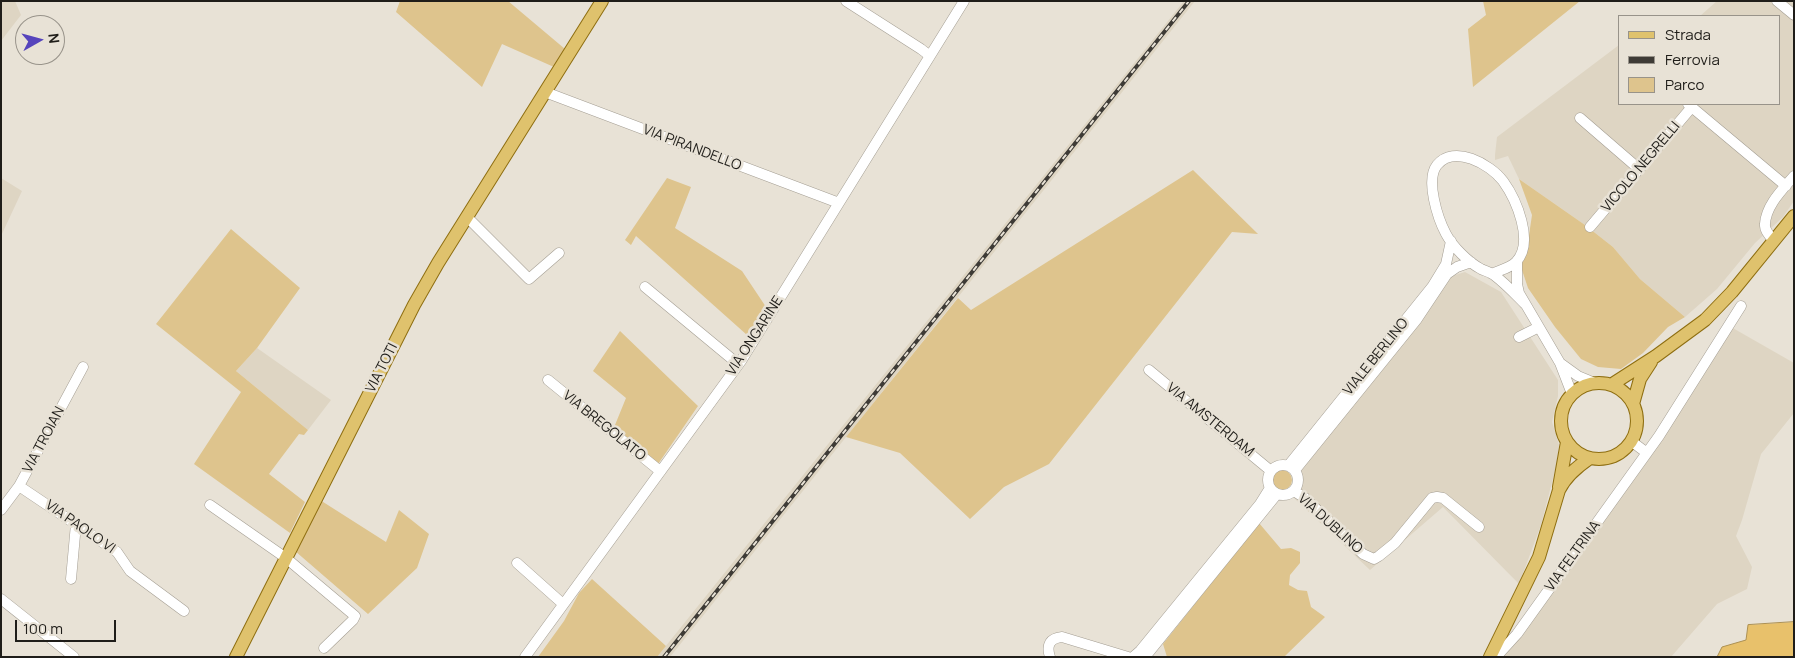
<!DOCTYPE html>
<html>
<head>
<meta charset="utf-8">
<style>
  body { margin:0 }
  #map { position:relative; width:1795px; height:658px; overflow:hidden; background:#e8e2d6; font-family:Manrope,sans-serif }
  canvas { display:block }
  .frame { position:absolute; inset:0; border:2px solid #1f1d19; pointer-events:none }
  .legend { position:absolute; left:1618px; top:15px; width:162px; height:90px; box-sizing:border-box; background:#e8e2d6; border:1px solid #98938a; margin:0; padding:6px 9px; list-style:none; font-size:15px; color:#1f1d19 }
  .legend li { display:flex; align-items:center; gap:10px; height:25px }
  .legend b { width:25px; border:1px solid #98938a }
  .north { position:absolute; left:15px; top:15px; width:50px; height:50px; box-sizing:border-box; background:#e8e2d6; border:1px solid #98938a; border-radius:50%; rotate:83deg; font-size:14px; font-weight:700; line-height:20px; text-align:center; color:#1f1d19 }
  .north::after { content:''; display:block; margin:auto; width:18px; height:22px; background:#5644bc; clip-path:polygon(50% 0,100% 100%,50% 72%,0 100%) }
  .scale { position:absolute; left:15px; top:620px; width:101px; height:22px; box-sizing:border-box; border:2px solid #1f1d19; border-top:0; padding-left:6px; font-size:15px; line-height:18px; white-space:nowrap; color:#1f1d19; -webkit-text-stroke:4px #e8e2d6; paint-order:stroke }
</style>
</head>
<body>
<div id="map">
<canvas width="1795" height="658"></canvas>
<div class="frame"></div>
<ul class="legend">
<li><b style="height:6px;background:#dfc26d"></b>Strada</li>
<li><b style="height:6px;background:#3e3b36"></b>Ferrovia</li>
<li><b style="height:14px;background:#dec48d"></b>Parco</li>
</ul>
<div class="north">N</div>
<div class="scale">100 m</div>
</div>
<script>
const g = document.querySelector('canvas').getContext('2d');
g.lineJoin = 'round';
function fill(path, color) { g.fillStyle = color; g.fill(path, 'evenodd'); }
function trace(path, color, width, dash) { g.strokeStyle = color; g.lineWidth = width; g.lineCap = dash ? 'butt' : 'round'; g.setLineDash(dash || []); g.stroke(path); }
function label(font, color, halo, rows, align = 'center') {
  g.font = font + ' Manrope,sans-serif'; g.lineWidth = 5; g.setLineDash([]); g.textBaseline = 'middle'; g.strokeStyle = halo; g.fillStyle = color; for (const [text, x, y, turn = 0] of rows) {
    g.save(); g.translate(x, y); g.rotate((+turn || 0) * Math.PI / 180); g.textAlign = isNaN(turn) ? turn : align; if (halo) g.strokeText(text, 0, 0); g.fillText(text, 0, 0); g.restore();
  }
}
fill(new Path2D(`
  M 1,1 L 15,1 L 21,15 L 1,41 Z
  M 1184,1 L 1195,1 L 670,657 L 657,657 Z
  M 1717,1 L 1794,1 L 1794,201 L 1783,217 L 1755,243 L 1717,289 L 1685,317 L 1640,279 L 1613,247 L 1585,225 L 1519,179 L 1508,156 L 1495,160 L 1495,155 L 1497,137 L 1619,45 L 1619,104 L 1779,104 L 1779,16 L 1700,16 Z
  M 1,178 L 22,191 L 1,236 Z
  M 1465,272 L 1501,292 L 1558,380 L 1558,396 L 1552,422 L 1559,445 L 1557,463 L 1541,525 L 1519,584 L 1443,507 L 1370,570 L 1294,498 L 1302,486 L 1301,471 L 1452,276 Z
  M 1731,327 L 1794,363 L 1794,413 L 1761,454 L 1742,520 L 1736,536 L 1752,567 L 1747,589 L 1717,604 L 1671,657 L 1502,657 Z
  M 257,348 L 331,400 L 308,430 L 236,371 Z`), '#ded5c3');
fill(new Path2D(`
  M 400,1 L 508,1 L 565,49 L 554,67 L 502,44 L 482,87 L 396,12 Z
  M 1483,1 L 1580,1 L 1473,87 L 1468,29 L 1486,15 Z
  M 1193,170 L 1258,234 L 1232,232 L 1049,464 L 1004,487 L 970,519 L 900,453 L 846,437 L 958,298 L 971,310 Z
  M 667,178 L 691,187 L 675,228 L 742,271 L 766,307 L 747,335 L 636,236 L 631,245 L 625,240 Z
  M 1519,179 L 1585,225 L 1613,247 L 1640,279 L 1685,317 L 1668,327 L 1643,353 L 1621,369 L 1598,367 L 1581,359 L 1555,327 L 1528,288 L 1521,267 L 1528,242 L 1532,215 Z
  M 231,229 L 300,288 L 257,348 L 236,371 L 308,430 L 304,435 L 299,434 L 269,474 L 305,502 L 290,533 L 194,464 L 241,392 L 156,324 Z
  M 620,331 L 698,406 L 656,467 L 615,425 L 626,398 L 593,371 Z
  M1272 480a10 10 0 1 1 20 0a10 10 0 1 1-20 0Z
  M 320,500 L 386,542 L 399,510 L 429,534 L 417,568 L 368,614 L 295,551 Z
  M 1259,523 L 1281,549 L 1291,548 L 1300,552 L 1300,563 L 1290,575 L 1289,585 L 1298,590 L 1307,591 L 1311,607 L 1325,617 L 1284,657 L 1167,657 L 1163,644 Z
  M 592,579 L 666,646 L 657,657 L 538,657 L 564,621 L 579,593 Z`), '#dec48d');
const water = new Path2D(`
  M 1794,622 L 1794,657 L 1717,657 L 1722,647 L 1746,640 L 1748,625 Z`);
fill(water, '#e8c16b');
trace(water, '#ac9052', 1);
const minor = new Path2D(`
  M 846,1 L 921,49 L 930,56
  M 1777,1 L 1794,15
  M 545,92 L 839,203
  M 1688,104 L 1786,186
  M 1580,118 L 1639,169
  M 467,217 L 529,279 L 559,253
  M 1590,227 L 1691,108
  M 1774,241 C 1770,236 1764,230 1765,224 C 1766,205 1783,189 1794,176
  M 1517,262 L 1517,284 L 1519,293 L 1560,363 L 1572,394
  M 1492,274 C 1500,270 1510,268 1516,262 C 1535,242 1516,199 1503,181 C 1490,164 1454,144 1437,165 C 1425,180 1438,219 1446,234 C 1453,247 1468,262 1481,269 C 1485,271 1490,272 1494,275 C 1506,284 1515,294 1525,304
  M 645,287 L 738,364
  M 1519,337 L 1539,327
  M 1560,363 L 1578,376 L 1595,383
  M 1149,370 L 1271,471
  M 548,380 L 660,471
  M 1631,441 L 1647,453
  M1268 480a15 15 0 1 1 30 0a15 15 0 1 1-30 0Z
  M 1288,466 L 1432,287 L 1446,264 L 1451,241
  M 1295,470 L 1417,319 L 1447,274 L 1457,267 L 1471,262
  M 19,486 L 117,552 L 130,571 L 184,611
  M 1294,491 L 1305,498 L 1363,554 L 1374,559 L 1379,556 L 1395,543 L 1432,498 L 1437,497 L 1443,498 L 1479,527
  M 210,505 L 286,558 L 355,616 L 353,620 L 324,648
  M 1,510 L 19,486 L 83,367
  M 517,563 L 563,604
  M 71,579 L 76,524
  M 1,599 L 74,657
  M 525,657 L 741,361 L 964,1
  M 1050,657 C 1046,645 1050,638 1062,637 L 1128,657
  M 1133,657 L 1140,651 L 1260,504 L 1270,488
  M 1145,657 L 1277,494
  M 1496,657 L 1517,634 L 1659,436 L 1741,306`);
const major = new Path2D(`
  M1561 421a38 38 0 1 1 76 0a38 38 0 1 1-76 0Z
  M 1611,385 L 1656,356 L 1705,320 L 1732,292 L 1794,216
  M 1633,404 L 1640,379 L 1651,362
  M 1559,487 L 1567,442
  M 236,657 L 414,305 L 438,263 L 602,1
  M 1490,657 L 1539,557 L 1559,490 C 1566,476 1577,467 1590,458`);
trace(minor, '#a49e93', 11);
trace(major, '#8e6e11', 14);
trace(minor, '#fff', 10);
trace(major, '#dfc26d', 12);
const rail = new Path2D(`
  M 664,657 L 1189,1`);
trace(rail, '#3e3b36', 4);
trace(rail, '#e8e2d6', 2, [5.5]);
label('14px', '#1f1d19', '#e8e2d6', [
  ["VIA PIRANDELLO",692,148,21],
  ["VICOLO NEGRELLI",1641,167,-50],
  ["VIA ONGARINE",755,336,-57],
  ["VIALE BERLINO",1376,357,-51],
  ["VIA TOTI",382,368,-63],
  ["VIA AMSTERDAM",1210,420,39],
  ["VIA BREGOLATO",604,426,39],
  ["VIA TROIAN",44,440,-62],
  ["VIA DUBLINO",1330,524,42],
  ["VIA PAOLO VI",80,527,35],
  ["VIA FELTRINA",1573,556,-54]
]);
</script>
</body>
</html>
